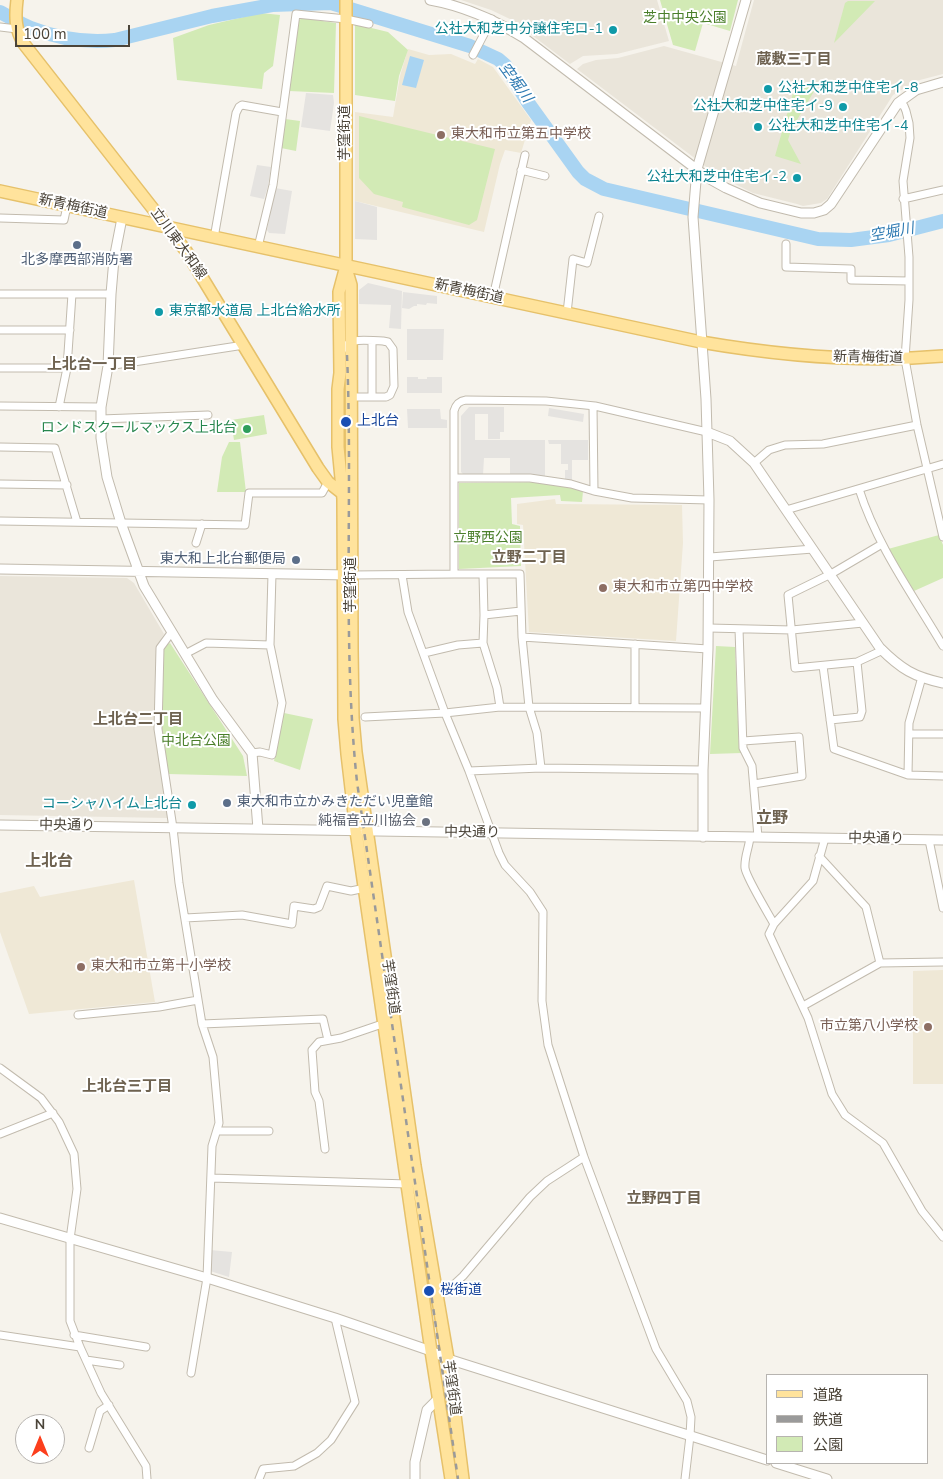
<!DOCTYPE html>
<html>
<head>
<meta charset="utf-8">
<style>
  body { margin:0 }
  #map { position:relative; width:943px; height:1479px; overflow:hidden; background:#f6f3ec; font-family:"Nunito Sans","Noto Sans JP",sans-serif }
  canvas { display:block }
  .legend { position:absolute; left:766px; top:1374px; width:162px; height:90px; box-sizing:border-box; background:#fff; border:1px solid #b7b4b0; margin:0; padding:6px 9px; list-style:none; font-size:15px; color:#4b4439 }
  .legend li { display:flex; align-items:center; gap:10px; height:25px }
  .legend b { width:25px; border:1px solid #b7b4b0 }
  .north { position:absolute; left:15px; top:1414px; width:50px; height:50px; box-sizing:border-box; background:#fff; border:1px solid #b7b4b0; border-radius:50%; rotate:0deg; font-size:14px; font-weight:700; line-height:20px; text-align:center; color:#4b4439 }
  .north::after { content:''; display:block; margin:auto; width:18px; height:22px; background:#fc3f1d; clip-path:polygon(50% 0,100% 100%,50% 72%,0 100%) }
  .scale { position:absolute; left:15px; top:25px; width:115px; height:22px; box-sizing:border-box; border:2px solid #4b4439; border-top:0; padding-left:6px; font-size:15px; line-height:18px; white-space:nowrap; color:#4b4439; -webkit-text-stroke:4px #fff; paint-order:stroke }
</style>
</head>
<body>
<div id="map">
<canvas width="943" height="1479"></canvas>
<ul class="legend">
<li><b style="height:6px;background:#ffe39c"></b>道路</li>
<li><b style="height:6px;background:#9a9a9a"></b>鉄道</li>
<li><b style="height:14px;background:#d2eab5"></b>公園</li>
</ul>
<div class="north">N</div>
<div class="scale">100 m</div>
</div>
<script>
const g = document.querySelector('canvas').getContext('2d');
g.lineJoin = 'round';
function fill(path, color) { g.fillStyle = color; g.fill(path, 'evenodd'); }
function trace(path, color, width, dash) { g.strokeStyle = color; g.lineWidth = width; g.lineCap = dash ? 'butt' : 'round'; g.setLineDash(dash || []); g.stroke(path); }
function label(font, color, halo, rows, align = 'center') {
  g.font = font + ' "Nunito Sans","Noto Sans JP",sans-serif'; g.lineWidth = 4; g.setLineDash([]); g.textBaseline = 'middle'; g.strokeStyle = halo; g.fillStyle = color; for (const [text, x, y, turn = 0] of rows) {
    g.save(); g.translate(x, y); g.rotate((+turn || 0) * Math.PI / 180); g.textAlign = isNaN(turn) ? turn : align; if (halo) g.strokeText(text, 0, 0); g.fillText(text, 0, 0); g.restore();
  }
}
fill(new Path2D(`
  M 461,0 L 657,0 L 669,41 L 617,54 L 583,56 L 570,64 L 512,20 L 491,10 Z
  M 754,0 L 943,0 L 943,74 L 916,81 L 893,95 L 827,199 L 821,203 L 803,206 L 797,204 L 753,193 L 729,181 L 709,169 L 577,69 L 583,64 L 596,60 L 618,58 L 664,46 L 736,66 Z
  M 0,576 L 127,578 L 134,583 L 164,634 L 157,646 L 156,656 L 156,742 L 168,818 L 0,815 Z`), '#eae5da');
fill(new Path2D(`
  M 408,49 L 429,55 L 451,54 L 475,64 L 478,59 L 493,67 L 531,120 L 521,153 L 505,150 L 500,164 L 484,232 L 355,201 L 355,112 L 393,117 L 400,76 Z
  M 555,499 L 556,504 L 682,505 L 683,543 L 676,641 L 529,632 L 523,525 L 517,524 L 517,504 Z
  M 134,880 L 155,1002 L 29,1014 L 0,932 L 0,893 L 34,886 L 40,897 Z
  M 943,970 L 943,1084 L 913,1084 L 913,971 Z`), '#efe8d6');
fill(new Path2D(`
  M 660,0 L 738,0 L 730,31 L 703,23 L 695,51 L 673,45 Z
  M 848,1 L 875,1 L 834,43 L 845,3 Z
  M 261,13 L 280,15 L 273,66 L 264,73 L 262,89 L 177,80 L 173,38 L 209,25 Z
  M 302,18 L 336,23 L 334,93 L 289,91 L 298,21 Z
  M 355,24 L 388,32 L 408,50 L 399,76 L 395,101 L 355,95 Z
  M 796,83 L 816,88 L 791,130 L 788,140 L 801,164 L 775,156 Z
  M 359,116 L 495,149 L 477,220 L 469,225 L 402,207 L 403,202 L 374,194 L 359,178 Z
  M 285,119 L 300,121 L 296,151 L 281,148 Z
  M 264,415 L 267,434 L 234,440 L 231,420 Z
  M 229,442 L 240,442 L 246,492 L 217,492 L 222,457 Z
  M 548,482 L 583,491 L 582,502 L 561,501 L 560,495 L 511,498 L 512,524 L 520,526 L 521,566 L 459,569 L 459,483 Z
  M 939,535 L 943,545 L 943,578 L 914,591 L 888,549 Z
  M 170,643 L 243,756 L 247,776 L 168,774 L 162,729 L 163,647 Z
  M 716,646 L 735,647 L 739,748 L 742,753 L 710,754 Z
  M 284,713 L 313,719 L 300,770 L 274,761 Z`), '#d2eab5');
fill(new Path2D(`
  M 306,93 L 333,95 L 334,103 L 330,131 L 301,127 Z
  M 257,165 L 271,167 L 268,186 L 264,199 L 250,196 Z
  M 275,188 L 292,191 L 285,234 L 269,233 L 267,230 Z
  M 355,201 L 377,207 L 377,240 L 355,239 Z
  M 368,283 L 402,291 L 401,329 L 389,328 L 391,305 L 359,304 L 359,290 Z
  M 403,292 L 437,296 L 437,304 L 427,303 L 426,305 L 417,304 L 417,306 L 414,306 L 409,309 L 402,308 Z
  M 407,329 L 444,329 L 443,360 L 407,360 Z
  M 407,377 L 418,377 L 418,379 L 427,379 L 427,377 L 442,377 L 442,393 L 407,393 Z
  M 469,407 L 504,407 L 504,432 L 500,432 L 500,439 L 488,439 L 488,414 L 475,414 L 475,440 L 545,440 L 545,476 L 510,475 L 510,458 L 484,458 L 483,475 L 464,475 L 461,472 L 461,416 Z
  M 549,408 L 584,414 L 583,422 L 548,416 Z
  M 407,409 L 440,409 L 441,419 L 447,420 L 447,428 L 408,428 Z
  M 548,440 L 588,440 L 588,460 L 572,460 L 572,481 L 565,479 L 565,470 L 568,470 L 568,464 L 561,464 L 561,444 L 549,444 Z
  M 210,1250 L 232,1252 L 229,1277 L 210,1271 Z`), '#e5e3e0');
fill(new Path2D(`
  M 410,56 L 424,60 L 416,88 L 402,85 Z`), '#a9d4f2');
trace(new Path2D(`
  M 0,12 C 10,17 20,24 31,28 C 59,39 86,43 115,40 L 212,16 L 272,5 L 331,3 L 470,46 L 498,59 L 505,65 L 529,104 L 578,172 L 585,179 L 604,189 L 818,239 L 851,240 L 889,235 L 943,221`), '#a9d4f2', 14);
const minor = new Path2D(`
  M 0,27 L 17,29
  M 473,55 L 492,19
  M 898,103 L 904,106 L 906,111 L 909,123 L 910,138 L 903,181 L 909,257 L 909,300 L 905,359 L 917,425 L 943,537
  M 521,170 L 545,176
  M 903,199 L 943,190
  M 0,218 L 64,220 L 67,206
  M 214,238 L 236,113 L 239,107 L 242,105 L 282,112
  M 786,244 L 786,267 L 851,269 L 851,280 L 909,281
  M 258,247 L 273,185 L 296,14 L 346,19 L 369,24
  M 0,294 L 111,294
  M 493,297 L 525,155
  M 567,313 L 573,259 L 587,263 L 599,216
  M 0,330 L 70,330
  M 372,341 L 372,397
  M 341,353 C 348,335 367,341 383,341 L 388,342 L 393,349 L 394,386 L 390,395 L 386,397 L 351,397
  M 108,366 L 244,345
  M 0,368 L 67,368
  M 0,406 L 101,407
  M 593,406 L 594,491
  M 59,407 L 67,368 L 72,294
  M 101,419 L 208,415
  M 0,447 L 55,448 L 77,522
  M 754,463 L 769,450 L 785,445 L 823,444 L 917,425
  M 454,478 L 530,478 L 571,484 L 594,491 L 632,498 L 709,500
  M 0,484 L 67,485
  M 859,489 C 877,546 913,595 943,646
  M 786,510 L 943,464
  M 0,521 L 245,525 L 249,493 L 322,493 L 328,482
  M 196,543 L 202,524
  M 882,544 L 831,574 L 788,595 L 795,668 L 857,662 L 883,650
  M 710,557 L 813,549
  M 352,575 L 454,574
  M 483,575 L 484,615
  M 709,628 L 792,630 L 863,623
  M 739,629 L 743,748 L 752,766 L 758,837
  M 171,633 L 160,648 L 158,729 L 173,828 L 179,883 L 202,1024 L 213,1057 L 219,1123 L 212,1146 L 207,1278 L 191,1373
  M 522,637 L 708,649
  M 483,643 L 484,615 L 521,611
  M 635,644 L 635,707
  M 424,653 L 458,645 L 483,643 L 497,688 L 500,707 L 445,713 L 469,771 L 541,768 L 703,770
  M 185,654 L 206,643 L 270,645
  M 823,666 L 834,749 L 908,775 L 943,776
  M 500,707 L 706,708
  M 365,717 L 445,713 L 408,612 L 402,575
  M 830,720 L 860,717 L 862,711 L 857,662
  M 910,734 L 943,734
  M 743,741 L 799,737 L 802,776 L 754,784
  M 252,753 L 260,752 L 272,755 L 282,703 L 270,645 L 272,574
  M 541,768 L 537,733 L 529,707 L 522,637 L 520,574 L 454,574 L 454,411 C 456,404 459,401 466,400 L 546,401 L 595,406 L 707,432
  M 469,771 L 499,853 L 505,865 L 530,892 L 543,912 L 542,1001 L 548,1045 L 584,1157 L 656,1349 L 687,1401 L 691,1417 L 690,1436 L 685,1479
  M 908,775 L 909,723 L 922,677
  M 750,837 C 749,848 744,857 745,868 C 746,877 768,913 774,924
  M 825,838 L 813,881 L 774,924 L 769,934 L 808,1018 L 832,1094 L 845,1115 L 883,1143 L 922,1211 L 943,1237
  M 929,840 L 943,908
  M 819,856 L 866,907 L 880,963 L 943,962
  M 185,918 L 242,915 L 292,924 L 294,906 L 314,909 L 319,907 L 327,886 L 351,891 L 365,888
  M 803,1006 L 880,963
  M 78,1015 L 159,1007 L 198,1000
  M 202,1024 L 323,1019 L 328,1040
  M 0,1068 L 41,1098 L 59,1122 L 74,1154 L 77,1189 L 70,1239 L 70,1321 L 80,1347 L 101,1393 L 146,1466 L 147,1479
  M 217,1131 L 269,1131
  M 0,1134 L 53,1113
  M 325,1149 L 319,1101 L 315,1092 L 312,1050 L 319,1042 L 341,1038 L 385,1023
  M 211,1178 L 408,1184
  M 436,1294 L 449,1289 L 463,1276 L 530,1197 L 547,1181 L 584,1157
  M 0,1335 L 80,1347
  M 74,1335 L 146,1347
  M 86,1360 L 120,1365
  M 89,1448 L 100,1411 L 109,1405
  M 259,1479 L 263,1469 L 294,1466 L 317,1453 L 331,1440 L 355,1402 L 335,1318`);
const tertiary = new Path2D(`
  M 430,0 C 464,6 495,20 524,38 L 708,178 L 726,188 L 760,203 L 801,213 L 814,213 L 824,210 L 831,204 L 898,103 L 916,90 L 943,82
  M 122,218 L 114,259 L 111,294 L 108,366 L 101,407 L 101,438 L 107,477 L 121,523 L 144,586 L 213,700 L 252,753 L 258,829
  M 707,432 L 730,441 L 754,463 L 880,648 C 901,669 914,677 943,683
  M 0,569 L 349,575
  M 0,825 L 943,840
  M 703,837 L 703,770 L 708,649 L 709,500 L 706,399 L 693,217 L 697,169 L 746,0
  M 0,1218 L 207,1278 L 335,1318 L 431,1351 L 448,1359 L 767,1460
  M 776,1463 L 827,1479
  M 415,1479 L 415,1462 L 427,1410 L 439,1398`);
const primary = new Path2D(`
  M 17,0 C 15,16 15,30 24,44 L 186,251 L 318,468 L 328,482 L 342,493
  M 346,0 L 346,266 L 339,292 L 340,373 L 338,389 L 338,447 L 343,499 L 344,719 L 347,754 L 356,831 L 431,1351 L 451,1479
  M 0,191 L 701,342 C 782,356 862,363 943,356
  M 346,268 L 351,285 L 352,649 L 353,718 L 356,752 L 415,1166 L 448,1359 L 463,1479`);
trace(minor, '#c2bbae', 9);
trace(tertiary, '#c2bbae', 11);
trace(primary, '#e6c16a', 14);
trace(minor, '#fff', 7);
trace(tertiary, '#fff', 9);
trace(primary, '#ffe39c', 11);
trace(new Path2D(`
  M 347,355 C 353,497 342,640 357,782 L 458,1479`), '#9a9a9a', 2.5, [6, 6]);
for (const [x, y, r, color] of [
  [613,30,5,"#0f9aa8"],
  [768,89,5,"#0f9aa8"],
  [843,107,5,"#0f9aa8"],
  [758,127,5,"#0f9aa8"],
  [441,135,5,"#8d6e63"],
  [797,178,5,"#0f9aa8"],
  [77,245,5,"#5c6f8a"],
  [159,312,5,"#0f9aa8"],
  [346,422,6,"#1a4fb4"],
  [247,429,5,"#2e9e5b"],
  [296,560,5,"#5c6f8a"],
  [603,588,5,"#8d6e63"],
  [227,803,5,"#5c6f8a"],
  [192,805,5,"#0f9aa8"],
  [426,822,5,"#6b7280"],
  [81,967,5,"#8d6e63"],
  [928,1027,5,"#8d6e63"],
  [429,1291,6,"#1a4fb4"]
]) { const dot = new Path2D(); dot.arc(x, y, r, 0, 2 * Math.PI); g.fillStyle = color; g.fill(dot); trace(dot, '#fff', 2); }
label('14px', '#4a7f2a', '#fff', [
  ["芝中中央公園",685,19],
  ["立野西公園",488,539],
  ["中北台公園",196,742]
]);
label('14px', '#0d838f', '#fff', [
  ["公社大和芝中分譲住宅ロ-1",603,30],
  ["公社大和芝中住宅イ-8",778,89,"left"],
  ["公社大和芝中住宅イ-9",833,107],
  ["公社大和芝中住宅イ-4",768,127,"left"],
  ["公社大和芝中住宅イ-2",787,178],
  ["東京都水道局 上北台給水所",169,312,"left"],
  ["コーシャハイム上北台",182,805]
], 'right');
label('14px', '#4b4439', '#fff', [
  ["芋窪街道",346,133,-90],
  ["新青梅街道",73,207,12],
  ["立川東大和線",178,244,54],
  ["新青梅街道",469,292,12],
  ["新青梅街道",868,358,1],
  ["芋窪街道",352,585,-90],
  ["中央通り",67,826,1],
  ["中央通り",472,833,1],
  ["中央通り",876,839,1],
  ["芋窪街道",390,987,82],
  ["芋窪街道",451,1388,82]
]);
label('14px', '#785e54', '#fff', [
  ["東大和市立第五中学校",451,135],
  ["東大和市立第四中学校",613,588],
  ["東大和市立第十小学校",91,967],
  ["市立第八小学校",918,1027,"right"]
], 'left');
label('14px', '#4e5e75', '#fff', [
  ["北多摩西部消防署",77,261],
  ["東大和上北台郵便局",286,560,"right"],
  ["東大和市立かみきただい児童館",237,803,"left"]
]);
label('14px', '#164399', '#fff', [
  ["上北台",357,422],
  ["桜街道",440,1291]
], 'left');
label('14px', '#27864d', '#fff', [
  ["ロンドスクールマックス上北台",237,429]
], 'right');
label('14px', '#5b616d', '#fff', [
  ["純福音立川協会",416,822]
], 'right');
label('bold 15px', '#6e6250', '#fff', [
  ["蔵敷三丁目",794,60],
  ["上北台一丁目",92,365],
  ["立野二丁目",529,558],
  ["上北台二丁目",138,720],
  ["上北台三丁目",127,1087],
  ["立野四丁目",664,1199]
]);
label('italic 15px', '#2e7ab2', '#fff', [
  ["空堀川",515,83,54],
  ["空堀川",892,233,-11]
]);
label('bold 16px', '#6e6250', '#fff', [
  ["立野",772,819],
  ["上北台",49,862]
]);
</script>
</body>
</html>
